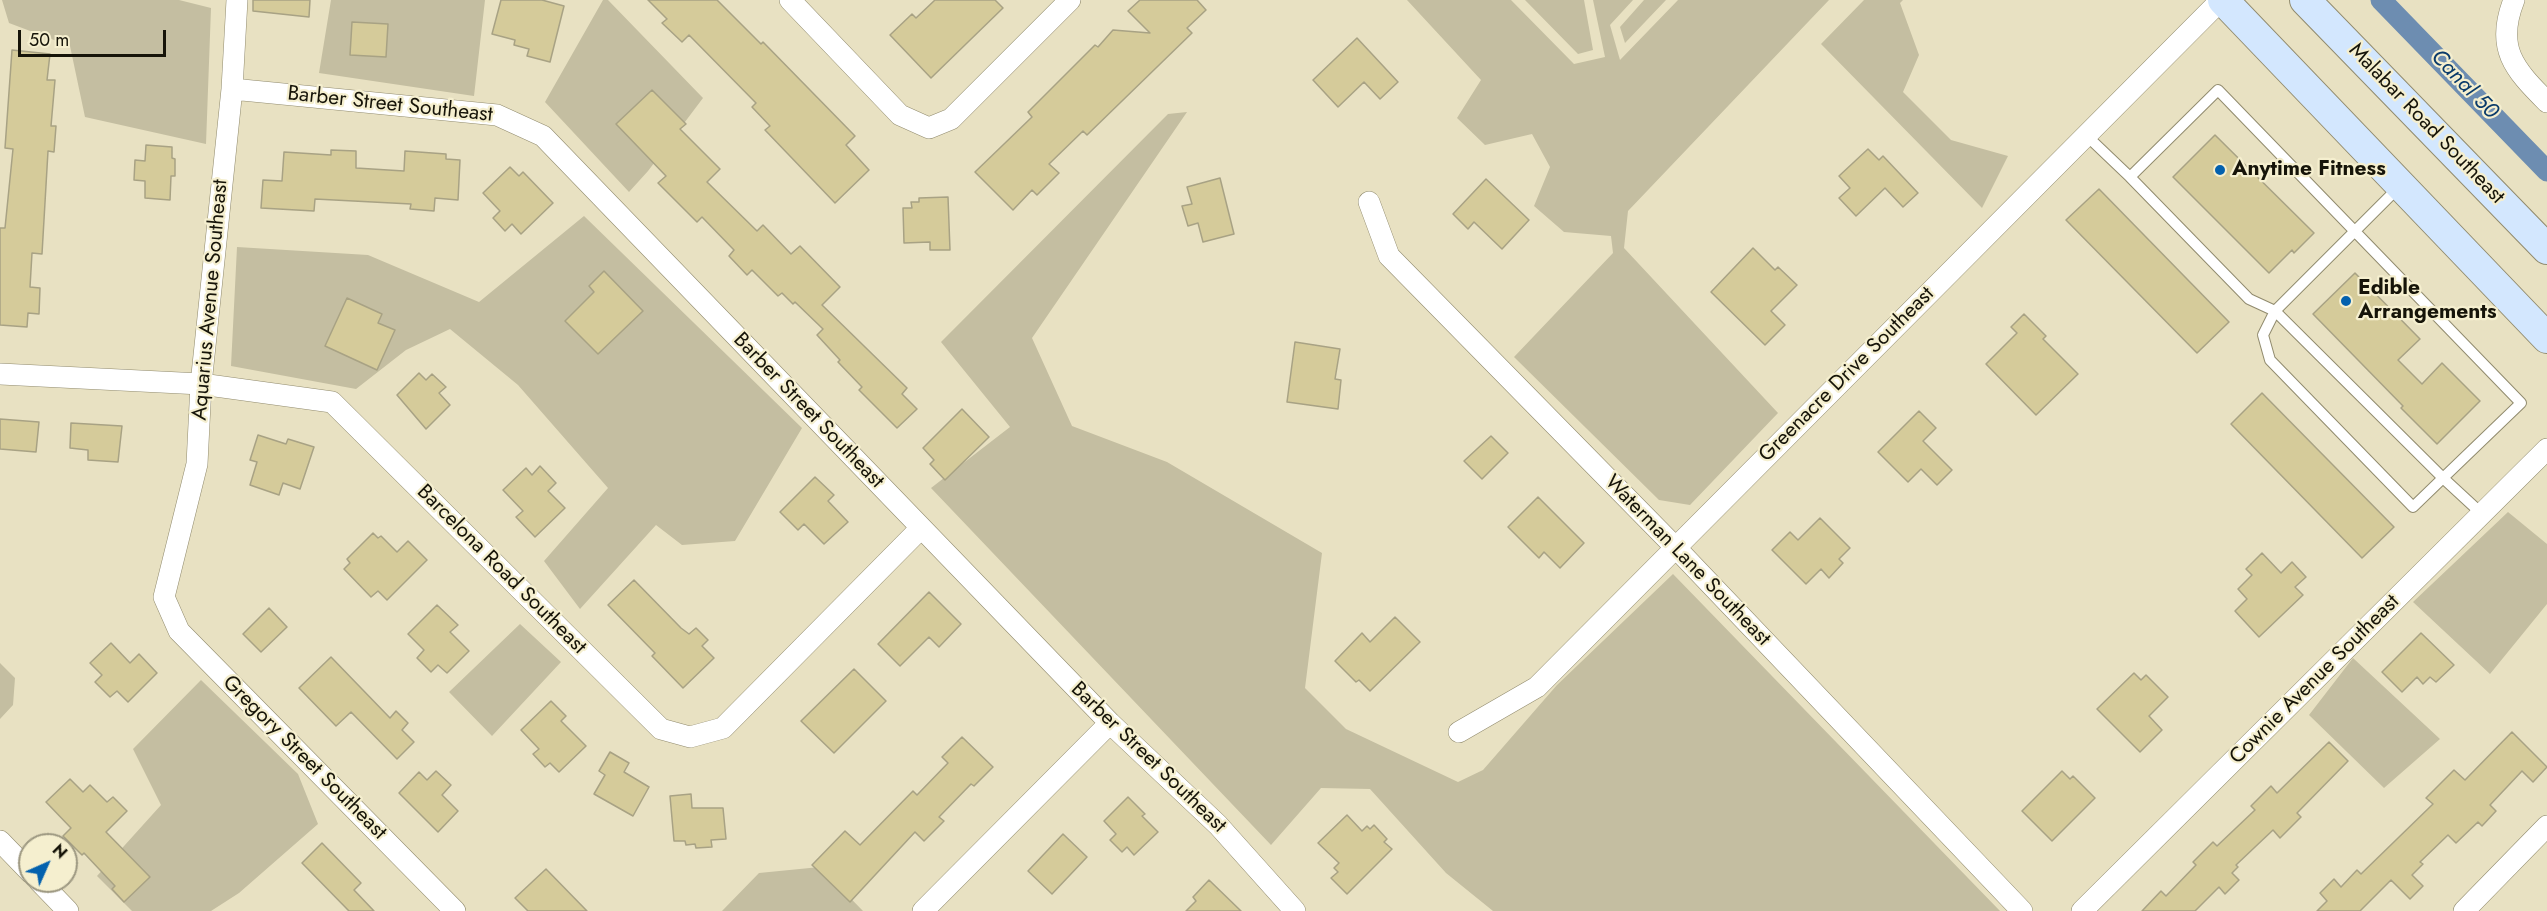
<!DOCTYPE html>
<html>
<head>
<meta charset="utf-8">
<style>
  body { margin:0 }
  #map { position:relative; width:2547px; height:911px; overflow:hidden; background:#e8e1c2; font-family:Jost,sans-serif }
  canvas { display:block }
  .north { position:absolute; left:18px; top:833px; width:60px; height:60px; box-sizing:border-box; background:#f5efcf; border:2px solid #9c9780; border-radius:50%; rotate:45deg; font-size:16px; font-weight:700; line-height:24px; text-align:center; color:#161409 }
  .north::after { content:''; display:block; margin:auto; width:21px; height:27px; background:#0361ae; clip-path:polygon(50% 0,100% 100%,50% 72%,0 100%) }
  .scale { position:absolute; left:18px; top:30px; width:148px; height:27px; box-sizing:border-box; border:3px solid #161409; border-top:0; padding-left:8px; font-size:18px; line-height:21px; white-space:nowrap; color:#161409; -webkit-text-stroke:4px #f5efcf; paint-order:stroke }
</style>
</head>
<body>
<div id="map">
<canvas width="2547" height="911"></canvas>
<div class="north">N</div>
<div class="scale">50 m</div>
</div>
<script>
const g = document.querySelector('canvas').getContext('2d');
g.lineJoin = 'round';
function fill(path, color) { g.fillStyle = color; g.fill(path, 'evenodd'); }
function trace(path, color, width, dash) { g.strokeStyle = color; g.lineWidth = width; g.lineCap = dash ? 'butt' : 'round'; g.setLineDash(dash || []); g.stroke(path); }
function label(font, color, halo, rows, align = 'center') {
  g.font = font + ' Jost,sans-serif'; g.lineWidth = 4.5; g.setLineDash([]); g.textBaseline = 'middle'; g.strokeStyle = halo; g.fillStyle = color; for (const [text, x, y, turn = 0] of rows) {
    g.save(); g.translate(x, y); g.rotate((+turn || 0) * Math.PI / 180); g.textAlign = isNaN(turn) ? turn : align; if (halo) g.strokeText(text, 0, 0); g.fillText(text, 0, 0); g.restore();
  }
}
fill(new Path2D(`
  M 2,0 L 179,0 L 211,8 L 206,144 L 85,117 L 70,46 L 9,23 Z
  M 331,0 L 485,0 L 474,96 L 319,73 Z
  M 603,0 L 608,0 L 703,98 L 648,171 L 629,192 L 545,102 Z
  M 1407,0 L 1511,0 L 1574,64 L 1605,57 L 1593,0 L 1633,0 L 1610,25 L 1620,60 L 1678,0 L 1829,0 L 1628,211 L 1624,248 L 1778,413 L 1690,505 L 1659,500 L 1514,357 L 1613,253 L 1611,236 L 1564,232 L 1534,206 L 1550,167 L 1532,134 L 1485,145 L 1457,118 L 1481,80 Z
  M 1525,0 L 1584,0 L 1593,50 L 1578,54 Z
  M 1644,0 L 1666,0 L 1625,43 L 1620,27 Z
  M 1864,0 L 1903,0 L 1900,3 L 1919,55 L 1903,92 L 1951,140 L 2008,156 L 1982,208 L 1821,44 Z
  M 1187,112 L 1032,338 L 1072,426 L 1167,462 L 1322,553 L 1305,688 L 1346,729 L 1458,782 L 1483,770 L 1557,685 L 1673,574 L 2000,911 L 1493,911 L 1446,873 L 1370,789 L 1321,788 L 1271,845 L 931,488 L 1010,427 L 941,342 L 1168,114 Z
  M 584,216 L 802,428 L 735,541 L 682,545 L 656,525 L 580,609 L 544,561 L 608,488 L 518,385 L 450,329 L 406,350 L 356,389 L 231,366 L 237,247 L 368,255 L 479,302 Z
  M 2508,512 L 2547,544 L 2547,604 L 2490,674 L 2413,602 Z
  M 520,624 L 561,662 L 492,736 L 449,692 Z
  M 2353,658 L 2440,739 L 2384,788 L 2309,715 Z
  M 0,663 L 15,678 L 13,705 L 0,719 Z
  M 201,680 L 298,774 L 318,824 L 239,893 L 211,911 L 132,911 L 97,876 L 161,805 L 133,749 Z
  M 820,867 L 863,911 L 722,911 L 759,873 Z`), '#c4bea1');
trace(new Path2D(`
  M 2381,0 L 2547,171`), '#6d8db1', 21);
const building = new Path2D(`
  M 253,0 L 310,0 L 309,17 L 253,11 Z
  M 501,0 L 542,0 L 564,6 L 550,62 L 527,56 L 529,49 L 514,45 L 515,40 L 492,34 Z
  M 648,0 L 717,0 L 761,44 L 763,42 L 855,136 L 846,145 L 869,170 L 835,203 L 765,130 L 770,126 L 752,107 L 756,103 L 689,35 L 682,42 L 662,23 L 667,19 Z
  M 935,0 L 995,0 L 1003,8 L 931,78 L 890,35 L 912,14 L 916,18 Z
  M 1140,0 L 1197,0 L 1206,10 L 1187,28 L 1192,33 L 1087,135 L 1083,131 L 1049,164 L 1059,173 L 1037,195 L 1032,190 L 1013,210 L 975,172 L 1032,117 L 1028,112 L 1095,45 L 1098,47 L 1113,30 L 1150,33 L 1128,11 Z
  M 352,22 L 388,24 L 386,57 L 350,55 Z
  M 1357,38 L 1398,82 L 1380,99 L 1364,82 L 1338,107 L 1313,80 Z
  M 12,50 L 50,54 L 47,80 L 55,80 L 51,126 L 56,126 L 54,152 L 48,151 L 42,254 L 32,253 L 30,287 L 40,288 L 39,314 L 28,313 L 27,327 L 0,325 L 0,228 L 5,228 L 13,149 L 5,148 Z
  M 652,90 L 686,124 L 680,129 L 720,169 L 707,182 L 757,231 L 763,225 L 791,254 L 800,246 L 840,287 L 822,305 L 907,388 L 902,394 L 917,409 L 897,428 L 859,390 L 862,387 L 838,362 L 840,360 L 817,335 L 823,329 L 795,302 L 793,304 L 782,293 L 778,296 L 752,270 L 747,275 L 729,256 L 734,250 L 702,217 L 697,222 L 658,183 L 666,176 L 616,124 Z
  M 2215,135 L 2314,233 L 2294,253 L 2292,250 L 2269,273 L 2173,177 Z
  M 146,145 L 172,147 L 172,158 L 175,159 L 175,176 L 171,176 L 170,200 L 145,198 L 145,181 L 134,180 L 135,160 L 145,161 Z
  M 1868,149 L 1879,160 L 1883,156 L 1918,193 L 1903,207 L 1885,188 L 1856,216 L 1839,198 L 1850,188 L 1839,176 Z
  M 331,150 L 356,151 L 356,168 L 404,171 L 405,151 L 446,154 L 446,159 L 460,160 L 458,200 L 435,198 L 434,211 L 410,209 L 411,204 L 315,199 L 314,211 L 261,208 L 263,180 L 282,181 L 284,152 L 331,155 Z
  M 510,167 L 519,176 L 523,172 L 553,203 L 521,234 L 512,224 L 505,231 L 493,218 L 500,211 L 483,193 Z
  M 1220,178 L 1234,234 L 1203,242 L 1198,223 L 1188,226 L 1182,206 L 1192,204 L 1187,187 Z
  M 1486,179 L 1529,220 L 1502,249 L 1474,222 L 1468,229 L 1453,214 Z
  M 2099,189 L 2229,322 L 2197,353 L 2066,220 Z
  M 948,197 L 950,250 L 930,250 L 930,242 L 904,243 L 903,208 L 912,208 L 911,202 L 919,202 L 919,198 Z
  M 1753,248 L 1775,270 L 1778,267 L 1797,285 L 1771,311 L 1785,325 L 1765,345 L 1711,292 Z
  M 604,271 L 643,311 L 598,354 L 565,321 L 594,292 L 589,286 Z
  M 2355,273 L 2420,339 L 2398,360 L 2422,384 L 2442,363 L 2480,401 L 2437,444 L 2401,408 L 2403,406 L 2313,314 Z
  M 347,298 L 382,314 L 378,323 L 395,330 L 377,370 L 325,346 Z
  M 2024,314 L 2046,336 L 2043,339 L 2078,374 L 2036,415 L 1986,364 L 2017,333 L 2011,327 Z
  M 1295,342 L 1340,349 L 1335,379 L 1341,380 L 1338,409 L 1287,402 Z
  M 419,373 L 426,380 L 432,374 L 446,387 L 439,393 L 450,405 L 426,429 L 397,395 Z
  M 2262,393 L 2394,527 L 2362,558 L 2231,424 Z
  M 962,409 L 989,437 L 945,480 L 930,464 L 934,460 L 923,448 Z
  M 1919,411 L 1936,428 L 1923,441 L 1952,470 L 1937,485 L 1921,469 L 1908,482 L 1878,452 Z
  M 0,419 L 39,422 L 36,452 L 0,449 Z
  M 71,423 L 122,426 L 118,462 L 88,460 L 88,450 L 70,448 Z
  M 258,435 L 286,444 L 288,439 L 314,447 L 300,489 L 283,483 L 279,495 L 250,485 L 257,462 L 250,460 Z
  M 1491,436 L 1508,453 L 1482,479 L 1464,461 Z
  M 540,466 L 556,483 L 548,491 L 565,508 L 535,537 L 516,517 L 523,511 L 503,490 L 526,468 L 532,475 Z
  M 815,477 L 834,495 L 828,501 L 848,522 L 824,544 L 804,524 L 798,530 L 780,512 Z
  M 1538,497 L 1584,543 L 1560,568 L 1544,552 L 1539,558 L 1508,527 Z
  M 1820,518 L 1850,548 L 1839,559 L 1843,563 L 1829,578 L 1821,569 L 1806,584 L 1772,550 L 1790,532 L 1798,540 Z
  M 373,533 L 378,538 L 381,536 L 397,552 L 408,541 L 427,560 L 387,600 L 378,591 L 371,597 L 344,569 L 350,563 L 347,559 Z
  M 2262,553 L 2281,573 L 2292,562 L 2306,577 L 2295,587 L 2303,595 L 2259,637 L 2235,611 L 2247,599 L 2238,589 L 2252,575 L 2246,569 Z
  M 634,580 L 681,628 L 689,634 L 696,628 L 708,640 L 702,646 L 714,658 L 683,688 L 652,656 L 655,653 L 608,605 Z
  M 929,592 L 961,624 L 939,647 L 929,637 L 900,666 L 878,644 Z
  M 437,605 L 458,625 L 450,632 L 469,651 L 447,673 L 438,665 L 431,672 L 417,658 L 424,650 L 408,634 Z
  M 269,608 L 287,627 L 261,652 L 243,634 Z
  M 1395,617 L 1420,642 L 1370,691 L 1359,680 L 1356,682 L 1335,661 L 1362,633 L 1370,642 Z
  M 2421,633 L 2454,665 L 2436,682 L 2430,677 L 2423,684 L 2417,677 L 2402,692 L 2382,672 Z
  M 111,643 L 130,663 L 139,654 L 157,673 L 128,702 L 117,691 L 110,697 L 95,682 L 102,675 L 90,663 Z
  M 331,657 L 390,718 L 396,711 L 408,723 L 402,730 L 414,742 L 397,759 L 351,712 L 336,726 L 299,688 Z
  M 854,669 L 886,701 L 834,753 L 801,721 Z
  M 2134,673 L 2141,680 L 2146,675 L 2168,697 L 2149,716 L 2162,730 L 2140,752 L 2097,709 Z
  M 551,701 L 566,716 L 561,721 L 586,746 L 559,772 L 550,763 L 545,767 L 533,754 L 539,749 L 521,730 Z
  M 2512,732 L 2547,767 L 2533,782 L 2522,771 L 2490,805 L 2496,811 L 2482,826 L 2478,822 L 2456,843 L 2448,835 L 2420,862 L 2423,864 L 2412,875 L 2423,886 L 2410,899 L 2391,880 L 2360,911 L 2317,911 L 2327,901 L 2320,893 L 2334,879 L 2341,887 L 2357,870 L 2361,874 L 2433,804 L 2426,798 L 2454,770 L 2465,780 Z
  M 962,737 L 993,767 L 974,786 L 971,784 L 939,817 L 944,821 L 924,841 L 915,832 L 850,902 L 812,865 L 845,831 L 860,845 L 913,791 L 917,795 L 948,763 L 942,757 Z
  M 2329,742 L 2348,761 L 2297,813 L 2301,817 L 2280,838 L 2273,830 L 2236,865 L 2238,867 L 2232,873 L 2239,880 L 2225,894 L 2219,887 L 2195,911 L 2142,911 L 2161,891 L 2166,896 L 2196,865 L 2193,862 L 2213,842 L 2217,846 L 2255,810 L 2251,806 L 2271,786 L 2277,793 Z
  M 610,752 L 629,763 L 624,772 L 649,787 L 633,816 L 594,794 L 605,775 L 599,771 Z
  M 436,771 L 451,785 L 442,795 L 458,811 L 438,832 L 399,793 L 419,772 L 427,780 Z
  M 2062,771 L 2070,779 L 2073,776 L 2095,798 L 2052,841 L 2022,811 Z
  M 70,779 L 83,792 L 90,785 L 107,802 L 113,797 L 127,811 L 106,832 L 150,877 L 124,902 L 112,889 L 115,886 L 84,853 L 82,855 L 63,836 L 71,828 L 46,802 Z
  M 691,794 L 692,808 L 723,808 L 726,839 L 711,840 L 712,847 L 696,848 L 695,844 L 686,845 L 685,841 L 674,841 L 670,796 Z
  M 1128,797 L 1145,814 L 1142,816 L 1158,832 L 1134,855 L 1127,847 L 1122,852 L 1110,840 L 1116,834 L 1104,821 Z
  M 1347,815 L 1362,831 L 1367,826 L 1370,829 L 1374,825 L 1387,839 L 1384,842 L 1392,849 L 1347,894 L 1331,878 L 1338,872 L 1334,868 L 1339,863 L 1318,843 Z
  M 1063,834 L 1087,857 L 1052,894 L 1028,871 Z
  M 322,843 L 361,883 L 354,890 L 374,911 L 349,911 L 302,863 Z
  M 546,869 L 587,911 L 528,911 L 515,898 Z
  M 1209,880 L 1241,911 L 1186,911 L 1196,901 L 1193,897 Z`);
fill(building, '#d5cb9a');
trace(building, '#a8a284', 1.5);
const service = new Path2D(`
  M 2087,136 L 2130,177 L 2218,90 L 2521,403 L 2443,478 L 2482,514
  M 2130,177 L 2249,299 L 2275,311 L 2263,335 L 2270,360 L 2413,507 L 2443,478 L 2275,311 L 2400,186`);
const minor = new Path2D(`
  M 237,0 L 232,89 L 201,384 L 197,464 L 164,597 L 179,631 L 455,911
  M 790,0 L 900,115 L 929,128 L 951,119 L 1070,0
  M 2514,0 C 2495,48 2514,69 2547,102
  M 232,89 L 497,115 L 543,136 L 1110,723 L 1218,825 L 1295,911
  M 1369,202 L 1389,256 L 1676,548 L 2022,911
  M 0,374 L 201,384 L 332,402 L 661,729 L 690,737 L 723,728 L 921,528
  M 1459,732 L 1537,687 L 2221,0
  M 0,841 L 30,872
  M 39,881 L 68,911
  M 923,911 L 1110,723
  M 2082,911 L 2547,449
  M 2464,911 L 2547,826`);
const secondary = new Path2D(`
  M 2223,0 L 2547,338
  M 2305,0 L 2547,249`);
trace(service, '#918b6e', 12);
trace(minor, '#918b6e', 22);
trace(secondary, '#918b6e', 32);
trace(service, '#fff', 10);
trace(minor, '#fff', 21);
trace(secondary, '#d3e7fe', 30);
for (const [x, y, r, color] of [
  [2220,170,6,"#0361ae"],
  [2346,301,6,"#0361ae"]
]) { const dot = new Path2D(); dot.arc(x, y, r, 0, 2 * Math.PI); g.fillStyle = color; g.fill(dot); trace(dot, '#f5efcf', 2); }
label('21px', '#161409', '#f5efcf', [
  ["Barber Street Southeast",390,105,6],
  ["Malabar Road Southeast",2426,124,46],
  ["Aquarius Avenue Southeast",211,300,-85],
  ["Greenacre Drive Southeast",1847,375,-45],
  ["Barber Street Southeast",808,411,46],
  ["Waterman Lane Southeast",1687,561,46],
  ["Barcelona Road Southeast",501,570,45],
  ["Cownie Avenue Southeast",2315,680,-45],
  ["Gregory Street Southeast",304,758,45],
  ["Barber Street Southeast",1148,758,44]
]);
label('bold 21px', '#161409', '#f5efcf', [
  ["Anytime Fitness",2232,170],
  ["Edible",2358,289],
  ["Arrangements",2358,313]
], 'left');
label('italic 22px', '#0a3b6a', '#f5efcf', [
  ["Canal 50",2464,85,46]
]);
</script>
</body>
</html>
